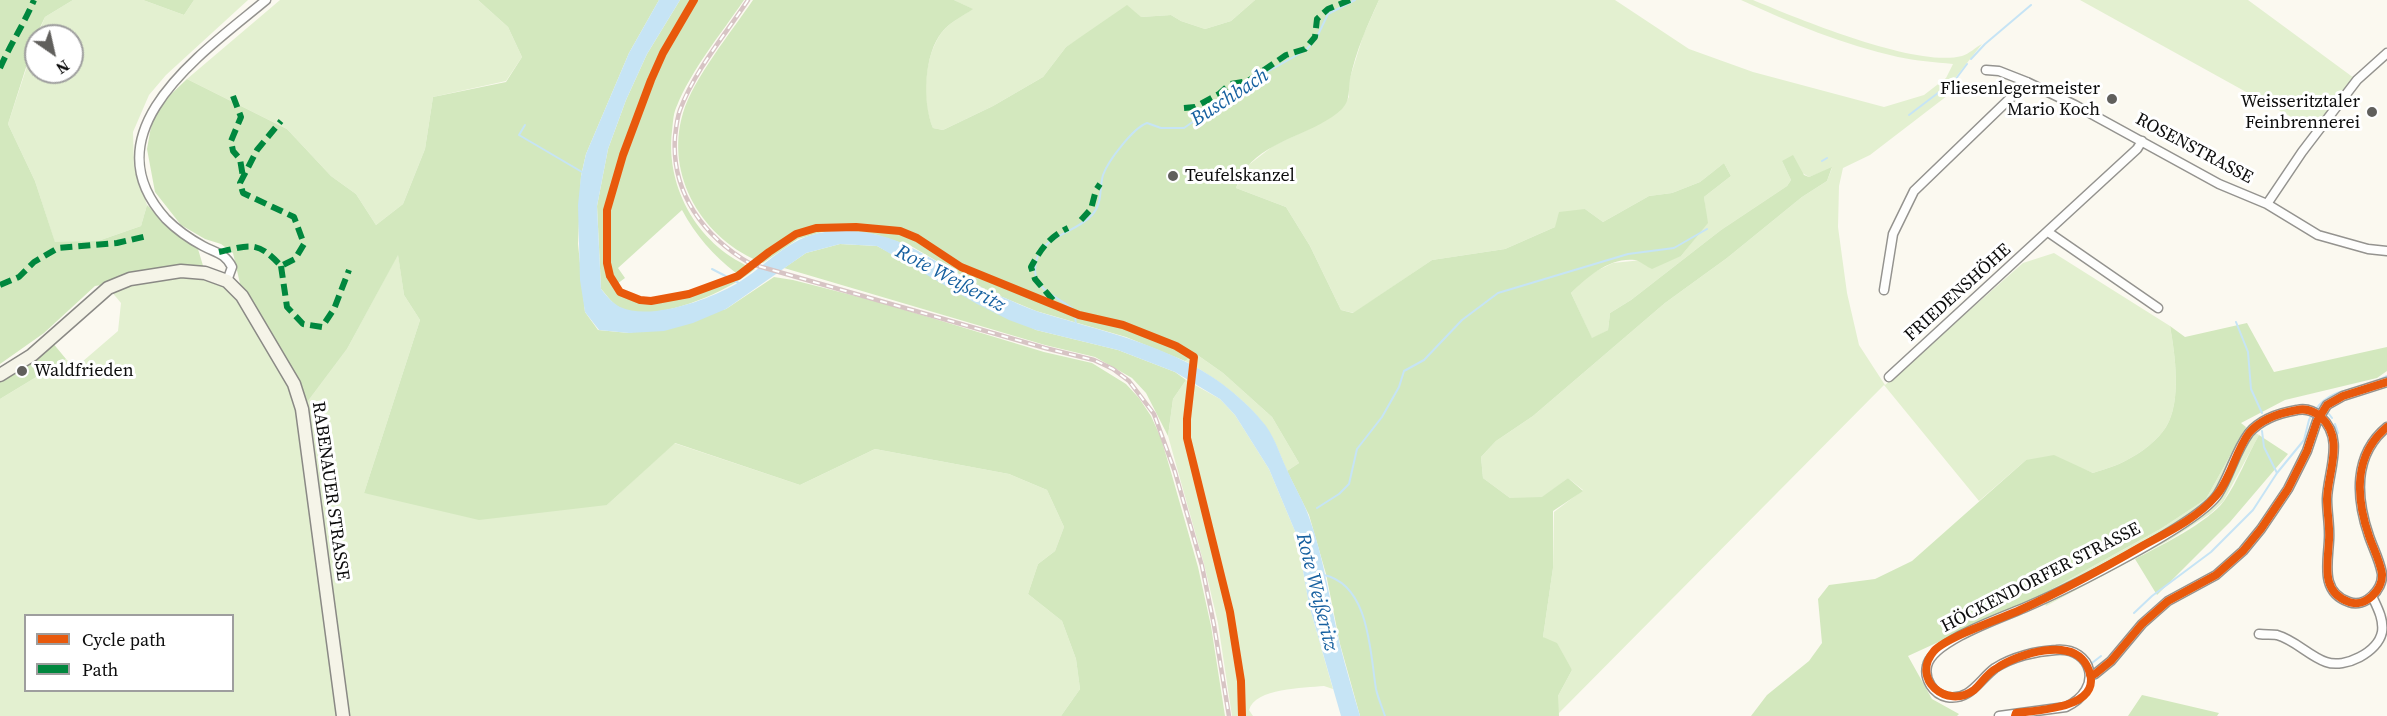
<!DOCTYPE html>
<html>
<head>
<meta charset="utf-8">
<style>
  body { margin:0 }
  #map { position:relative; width:2387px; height:716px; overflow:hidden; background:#fbf9f0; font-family:"Source Serif 4",serif }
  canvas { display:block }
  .legend { position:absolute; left:24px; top:614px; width:210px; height:78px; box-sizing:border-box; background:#fff; border:2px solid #9e9e9e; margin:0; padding:8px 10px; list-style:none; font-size:18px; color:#0c0c0c }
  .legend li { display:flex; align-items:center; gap:12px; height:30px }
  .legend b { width:30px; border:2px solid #9e9e9e }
  .north { position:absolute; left:24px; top:24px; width:60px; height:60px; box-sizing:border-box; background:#fff; border:2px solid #9e9e9e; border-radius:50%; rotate:146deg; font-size:16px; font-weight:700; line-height:24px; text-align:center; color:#0c0c0c }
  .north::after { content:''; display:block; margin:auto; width:21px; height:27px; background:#605f5c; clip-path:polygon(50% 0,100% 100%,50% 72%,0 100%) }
</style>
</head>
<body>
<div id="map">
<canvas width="2387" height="716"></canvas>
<ul class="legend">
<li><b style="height:8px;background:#e8590c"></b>Cycle path</li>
<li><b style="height:8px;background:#00873e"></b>Path</li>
</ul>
<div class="north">N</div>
</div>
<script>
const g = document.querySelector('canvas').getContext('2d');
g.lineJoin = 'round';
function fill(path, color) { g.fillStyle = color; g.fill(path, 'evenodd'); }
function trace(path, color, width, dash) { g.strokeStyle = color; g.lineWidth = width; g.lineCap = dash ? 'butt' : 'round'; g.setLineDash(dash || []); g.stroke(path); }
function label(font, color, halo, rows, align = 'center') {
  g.font = font + ' "Source Serif 4",serif'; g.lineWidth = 6; g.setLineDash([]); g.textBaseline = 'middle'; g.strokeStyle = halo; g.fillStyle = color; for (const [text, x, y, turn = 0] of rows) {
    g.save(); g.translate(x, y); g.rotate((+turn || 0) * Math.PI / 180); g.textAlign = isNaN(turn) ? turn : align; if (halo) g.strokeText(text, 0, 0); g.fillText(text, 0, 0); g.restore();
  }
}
fill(new Path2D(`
  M 73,0 L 143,0 L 184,15 L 194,0 L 248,0 L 166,75 L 149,95 L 133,132 L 134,167 L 147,205 L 141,226 L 98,241 L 55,243 L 35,181 L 8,124 L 36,39 L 36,72 L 72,72 L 72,36 L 37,36 L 45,17 Z
  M 280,0 L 478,0 L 508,27 L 522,57 L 506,81 L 433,97 L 425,149 L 403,204 L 376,225 L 356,194 L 331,176 L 287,129 L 187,79 Z
  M 954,0 L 1255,0 L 1231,21 L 1205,29 L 1181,21 L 1171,15 L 1141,17 L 1096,28 L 1066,47 L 1043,77 L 993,106 L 943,130 L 933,128 C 921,101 924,56 942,32 C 949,23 963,16 972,9 Z
  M 1379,0 L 1615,0 L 1689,49 L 1753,72 L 1884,107 L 1924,95 L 1946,78 L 1953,64 C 1935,62 1916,61 1898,57 C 1844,45 1791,23 1741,0 L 1753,0 C 1799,19 1916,68 1962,56 C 1969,54 1976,47 1982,44 L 1952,82 L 1956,89 L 1870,155 L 1843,168 L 1839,186 L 1838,227 L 1847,293 L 1859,345 L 1885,385 L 2023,263 L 2054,253 L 2170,326 C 2175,355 2182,401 2166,427 C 2158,440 2141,453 2127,460 C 2117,466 2104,469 2093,473 L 2073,465 L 2026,460 L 1979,501 L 1884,385 L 1558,714 L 1558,696 L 1572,670 L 1543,637 L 1553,568 L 1554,512 L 1583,490 L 1568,478 L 1542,498 L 1510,498 L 1483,478 L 1481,457 L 1496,441 L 1533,416 L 1665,303 L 1727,258 L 1802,197 L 1827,181 L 1832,168 L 1809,177 L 1782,161 L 1791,180 L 1787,186 L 1721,230 L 1631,300 L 1610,313 L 1608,330 L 1592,339 L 1571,293 L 1588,275 L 1613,263 L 1681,256 L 1707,223 L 1704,197 L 1731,176 L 1724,163 L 1700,182 L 1672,193 L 1649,196 L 1603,222 L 1585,209 L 1555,227 L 1505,249 L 1432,260 L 1354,313 L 1341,310 L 1310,246 L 1286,207 L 1236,188 L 1246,167 L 1273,146 L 1311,128 L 1341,109 L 1349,97 L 1349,81 L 1363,36 Z
  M 2080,0 L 2248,0 L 2354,78 L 2313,129 Z
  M 398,254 L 404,295 L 420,320 L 364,493 L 607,505 L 674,443 L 800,485 L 875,449 L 1009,474 L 1047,490 L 1064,527 L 1055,551 L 1038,564 L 1028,594 L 1062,621 L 1076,659 L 1080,689 L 1061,716 L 347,716 L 305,405 L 347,349 Z
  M 192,275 L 222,284 L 232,292 L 286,378 L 297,402 L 340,716 L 0,716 L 0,399 L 66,359 L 75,368 L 118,331 L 121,303 L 111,291 L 131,283 ZM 26,616 L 232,616 L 232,690 L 26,690 Z
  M 1196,354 L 1223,373 L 1272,417 L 1299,463 L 1287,471 C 1281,457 1276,442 1267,429 C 1251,403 1212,375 1185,361 Z
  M 1186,380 L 1220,399 L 1235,415 L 1269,469 L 1297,536 L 1309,605 L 1333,689 L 1324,686 C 1304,688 1255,688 1249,710 L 1253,716 L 1232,716 L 1218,623 L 1204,564 L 1168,436 L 1173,399 Z
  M 2246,427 L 2259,435 L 2223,502 L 2210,514 L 2168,541 L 2046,606 L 2041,595 L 2162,528 L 2206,499 Z`), '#e3f0d0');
fill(new Path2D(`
  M 0,0 L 73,0 L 45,17 L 36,36 L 8,124 L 35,181 L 55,242 L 98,241 L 141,226 L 147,205 L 178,235 L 198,249 L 204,269 L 95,286 L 44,333 L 0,364 Z
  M 143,0 L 194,0 L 184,15 Z
  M 478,0 L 659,0 L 629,53 L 586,154 L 581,176 L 578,244 L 585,312 L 598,330 L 629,333 L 726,309 L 774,277 L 793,280 L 879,302 L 1044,352 L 1092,363 L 1126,384 L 1139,398 L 1151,416 L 1161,438 L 1171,472 L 1198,567 L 1211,626 L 1225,716 L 1061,716 L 1080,689 L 1076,659 L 1062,621 L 1028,594 L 1038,564 L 1055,551 L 1064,527 L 1047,490 L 1009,474 L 875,449 L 800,485 L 675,443 L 607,505 L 479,520 L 364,493 L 420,320 L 404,295 L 398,255 L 347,349 L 305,405 L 241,288 L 233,253 L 221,244 L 205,239 L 181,225 L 155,192 L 147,149 L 150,132 L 154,116 L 164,101 L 187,79 L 287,129 L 331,176 L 356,194 L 376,225 L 403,204 L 425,149 L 433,97 L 506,82 L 522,57 L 508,27 Z
  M 680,0 L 744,0 C 721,34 691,70 676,108 C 673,115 673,124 672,131 C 665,189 700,248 755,269 C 728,292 650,327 617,306 C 611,302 606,294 601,289 L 597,206 L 608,149 L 626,100 L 647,54 ZM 682,210 C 696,236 713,255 736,273 C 715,287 660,304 636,297 C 627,294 623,290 617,284 L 625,278 L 618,268 Z
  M 753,0 L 954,0 L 973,9 C 963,16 949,23 942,32 C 924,54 922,102 933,128 L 943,130 L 993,106 L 1043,77 L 1066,47 L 1127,5 L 1141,17 L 1171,15 L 1181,21 L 1205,29 L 1231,21 L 1255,0 L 1379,0 C 1367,26 1356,51 1350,79 C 1348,90 1351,99 1342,109 C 1317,133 1270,139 1247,167 C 1242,172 1239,181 1236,188 L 1286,207 L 1310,246 L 1341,310 L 1353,313 L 1432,260 L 1505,249 L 1555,227 L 1559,212 L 1585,209 L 1603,222 L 1649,196 L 1672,193 L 1700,182 L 1724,163 L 1731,176 L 1704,197 L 1708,223 L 1681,256 L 1652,269 C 1647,267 1640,261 1635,260 C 1610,257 1587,277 1571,293 L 1592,338 L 1608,330 L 1610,313 L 1631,300 L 1721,230 L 1787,186 L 1791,180 L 1782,161 L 1793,155 L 1804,175 L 1809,177 L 1832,167 L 1827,181 L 1802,197 L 1727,258 L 1665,303 L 1533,416 L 1496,441 L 1481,457 L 1483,478 L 1510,498 L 1542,497 L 1568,478 L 1583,491 L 1553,511 L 1553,568 L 1543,637 L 1557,643 L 1572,670 L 1558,696 L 1559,716 L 1360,716 L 1340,644 L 1326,574 L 1309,515 L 1287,471 L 1299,463 L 1272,417 L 1223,373 L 1196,354 L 1185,361 L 1126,337 L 1036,311 L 988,291 L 911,246 L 874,234 L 841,231 L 822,232 L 798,239 L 763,263 C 703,240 664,176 683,113 C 693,79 732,31 753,0 Z
  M 840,244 L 877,246 L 1036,330 L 1118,350 L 1175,372 L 1186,380 L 1173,399 L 1168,436 L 1146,393 L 1132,378 L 1095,357 L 1045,345 L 784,268 L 806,253 Z
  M 2247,323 L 2274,372 L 2387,347 L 2387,371 L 2377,378 L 2285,400 L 2241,423 L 2246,427 L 2206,499 L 2162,528 L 2041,595 L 1908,656 L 1932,699 L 1959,714 L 1957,716 L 1751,716 L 1767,695 L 1809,661 L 1822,643 L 1818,599 L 1829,585 L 1875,579 L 1912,561 L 2026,460 L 2054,455 L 2093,473 C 2104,469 2117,466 2127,460 C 2141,453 2158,440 2166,427 C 2182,401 2175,355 2170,326 L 2185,337 Z
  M 52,342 L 66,359 L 0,399 L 0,380 Z
  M 2259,435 L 2288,454 L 2230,522 L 2157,595 L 2135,559 C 2158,547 2209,522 2224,501 C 2238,481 2247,456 2259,435 Z
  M 2142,695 L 2219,713 L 2217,716 L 2128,716 Z`), '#d3e8be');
fill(new Path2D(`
  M 659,0 L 680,0 L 647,54 L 626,100 L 608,149 L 597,206 L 601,289 C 606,295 612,303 620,307 C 650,321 708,300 736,284 C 767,266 787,237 825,232 C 902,223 937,270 1000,296 C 1013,301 1026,308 1039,312 C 1088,327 1138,338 1184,361 C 1214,375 1246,400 1266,426 C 1276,440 1281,458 1289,474 C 1295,488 1304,502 1309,517 C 1324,558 1330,602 1340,645 C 1346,669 1353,692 1360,716 L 1341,716 L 1309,605 L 1297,536 L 1269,469 L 1235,415 L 1220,399 L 1175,372 L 1118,350 L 1036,330 L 1009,320 L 977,304 L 877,246 L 840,244 L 806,253 L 726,309 L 693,323 L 664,331 L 629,333 L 599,330 L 585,312 L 580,280 L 578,205 L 581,176 L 586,154 L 629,53 Z`), '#c6e4f5');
trace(new Path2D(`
  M 1971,59 L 1985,44 L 2031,5
  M 1909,115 L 1955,80 L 1967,64
  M 525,125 L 519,135 L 582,172
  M 1822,161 L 1827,158
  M 712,269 L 739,283
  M 1072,308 C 1059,298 1035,290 1035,270 C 1035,236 1074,235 1092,215 C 1103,203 1099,189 1103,175 C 1108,161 1133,128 1147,123 L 1161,128 L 1184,128 L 1258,77 L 1306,50 L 1316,39 L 1328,14 L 1355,0
  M 1075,316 L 1076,325
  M 2236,322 L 2248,352 L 2251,389 L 2262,413
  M 2379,380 L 2387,376
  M 2316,409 C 2326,395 2340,391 2357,388
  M 2329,414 L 2332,418
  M 2335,424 L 2338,433
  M 2262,431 L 2264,447 L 2277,473
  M 1317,508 L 1339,494 L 1349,484 L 1357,449 L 1382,417 L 1399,387 L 1404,371 L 1424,360 L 1462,320 L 1498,293 L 1628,254 L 1674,248 L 1707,229
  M 1324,575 C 1370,585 1370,653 1376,689 C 1378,698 1382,707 1385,716
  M 2134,613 L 2152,596 L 2211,552 L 2253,510 L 2277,473 L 2304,440 L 2309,420 L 2312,414
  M 2092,663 L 2101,656`), '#c6e4f5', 2);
const street = new Path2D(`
  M 1986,70 L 1999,71 L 2027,82 L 2075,105 L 2219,184 L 2267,204 L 2318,235 L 2368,249 L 2387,251
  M 2267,204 L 2302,152 L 2357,80 L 2387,53
  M 2048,232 L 2158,308
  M 227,281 L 232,267 C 225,253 216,253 203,246 C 190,239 177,230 166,219 C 86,131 205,51 266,0
  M 1884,290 L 1893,234 L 1914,191 L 2027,82
  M 1889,377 L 2137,149 L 2142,141
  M 2259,634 C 2265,635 2272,634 2277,635 C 2295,640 2309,656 2326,662 C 2345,669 2378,652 2382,632 C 2384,619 2377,607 2372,596
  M 2090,675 L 2095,674 L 2111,661 L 2142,624 L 2168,601 L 2216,575 L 2243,551 L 2261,529 L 2288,489 L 2307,451 L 2317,421 L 2327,405 L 2343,396 L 2387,382
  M 1999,716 L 2066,707 C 2104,689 2093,647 2056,650 C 2036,651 2012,657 1995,668 C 1979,680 1970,701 1947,697 C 1933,694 1924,679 1927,666 C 1932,641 2003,617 2026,607 C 2063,591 2199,524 2218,494 C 2230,475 2235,452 2249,433 C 2261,419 2279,413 2297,410 C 2306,408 2314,411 2321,417 C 2345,439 2328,471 2327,499 C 2327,513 2330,526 2329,540 C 2328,563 2320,592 2349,602 C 2365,608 2383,590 2382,574 C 2380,561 2373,548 2369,536 C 2356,498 2353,455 2387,427`);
const secondary = new Path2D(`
  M 0,375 L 32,355 L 108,288 L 130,279 L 181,271 L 205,273 L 227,281 L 242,296 L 294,384 L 302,409 L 343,716`);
trace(street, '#94938f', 11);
trace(secondary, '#8a8985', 15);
trace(street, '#fefefd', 8);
trace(secondary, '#f5f4e8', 12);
const rail = new Path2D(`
  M 748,0 C 725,35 695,70 680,110 C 677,118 676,128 675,137 C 671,193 704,237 751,264 L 1045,348 L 1094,360 L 1113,369 L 1129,381 L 1154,414 L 1175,472 L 1202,566 L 1214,625 L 1229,716`);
trace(rail, '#d7c4c4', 4.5);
trace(rail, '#fff', 2, [7]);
trace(new Path2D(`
  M 0,68 C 10,45 24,24 34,0
  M 233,96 L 241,117 L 231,141 L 233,151 L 240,159 L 243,177
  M 1184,108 L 1195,107 L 1219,94 L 1230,84 L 1248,81 L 1286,55 L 1305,49 L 1315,37 L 1317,19 L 1328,9 L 1350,0
  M 1081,220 L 1091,209 L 1096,190 L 1100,184
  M 219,252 C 251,245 257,240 281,266 L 295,259 L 304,244 L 294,217 L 243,193 L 240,183 L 257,150 L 281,121
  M 281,266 L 287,307 L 303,324 L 322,327 L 334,309 L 349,270
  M 0,285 L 19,277 L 34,262 L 58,248 L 117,243 L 147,236
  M 1053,300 L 1035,279 L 1031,267 C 1041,249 1049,237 1068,228`), '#00873e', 6, [12, 6]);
trace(new Path2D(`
  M 694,0 L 663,53 L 651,80 L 623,155 L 607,210 L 607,263 L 610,276 L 620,292 L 640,300 L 651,301 L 689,294 L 738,276 L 769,252 L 796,234 L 816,228 L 856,227 L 900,231 L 917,238 L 961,267 L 1079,315 L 1123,325 L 1176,346 L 1194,357 L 1187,419 L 1187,438 L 1230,612 L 1241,681 L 1242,716
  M 2090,675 L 2095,674 L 2111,661 L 2142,624 L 2168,601 L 2216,575 L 2243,551 L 2261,529 L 2288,489 L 2307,451 L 2317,421 L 2327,405 L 2343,396 L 2387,382
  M 2015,716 L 2016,713 C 2040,710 2108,708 2087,666 C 2072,636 2018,654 1997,668 C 1987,673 1982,683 1974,690 C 1947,710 1910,679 1934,651 C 1947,637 2000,619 2020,610 C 2062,591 2104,568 2144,545 C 2168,532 2197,518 2215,497 C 2230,481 2235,452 2249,433 C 2261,419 2279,413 2297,410 C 2306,408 2314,411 2321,417 C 2345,439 2328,471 2327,499 C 2327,513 2330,526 2329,540 C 2328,563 2320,592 2349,602 C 2365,608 2383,590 2382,574 C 2380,561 2373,548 2369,536 C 2356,498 2353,455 2387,427`), '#e8590c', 8);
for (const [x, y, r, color] of [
  [2112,99,6,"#605f5c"],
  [2372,112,6,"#605f5c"],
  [1173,176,6,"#605f5c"],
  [22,371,6,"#605f5c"]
]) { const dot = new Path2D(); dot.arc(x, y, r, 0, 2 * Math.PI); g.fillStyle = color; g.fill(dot); trace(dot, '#fff', 2); }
label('18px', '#0c0c0c', '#fff', [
  ["Fliesenlegermeister",2100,89],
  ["Mario Koch",2100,110],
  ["Weisseritztaler",2360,102],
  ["Feinbrennerei",2360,123],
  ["Teufelskanzel",1185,176,"left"],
  ["Waldfrieden",34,371,"left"]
], 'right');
label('18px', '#0c0c0c', '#fff', [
  ["ROSENSTRASSE",2194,149,28],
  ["FRIEDENSHÖHE",1958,293,-42],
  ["RABENAUER STRASSE",330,491,82],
  ["HÖCKENDORFER STRASSE",2041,578,-27]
]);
label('italic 20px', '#155f9f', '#fff', [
  ["Buschbach",1230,98,-33],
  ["Rote Weißeritz",950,279,28],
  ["Rote Weißeritz",1316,592,76]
]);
</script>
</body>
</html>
